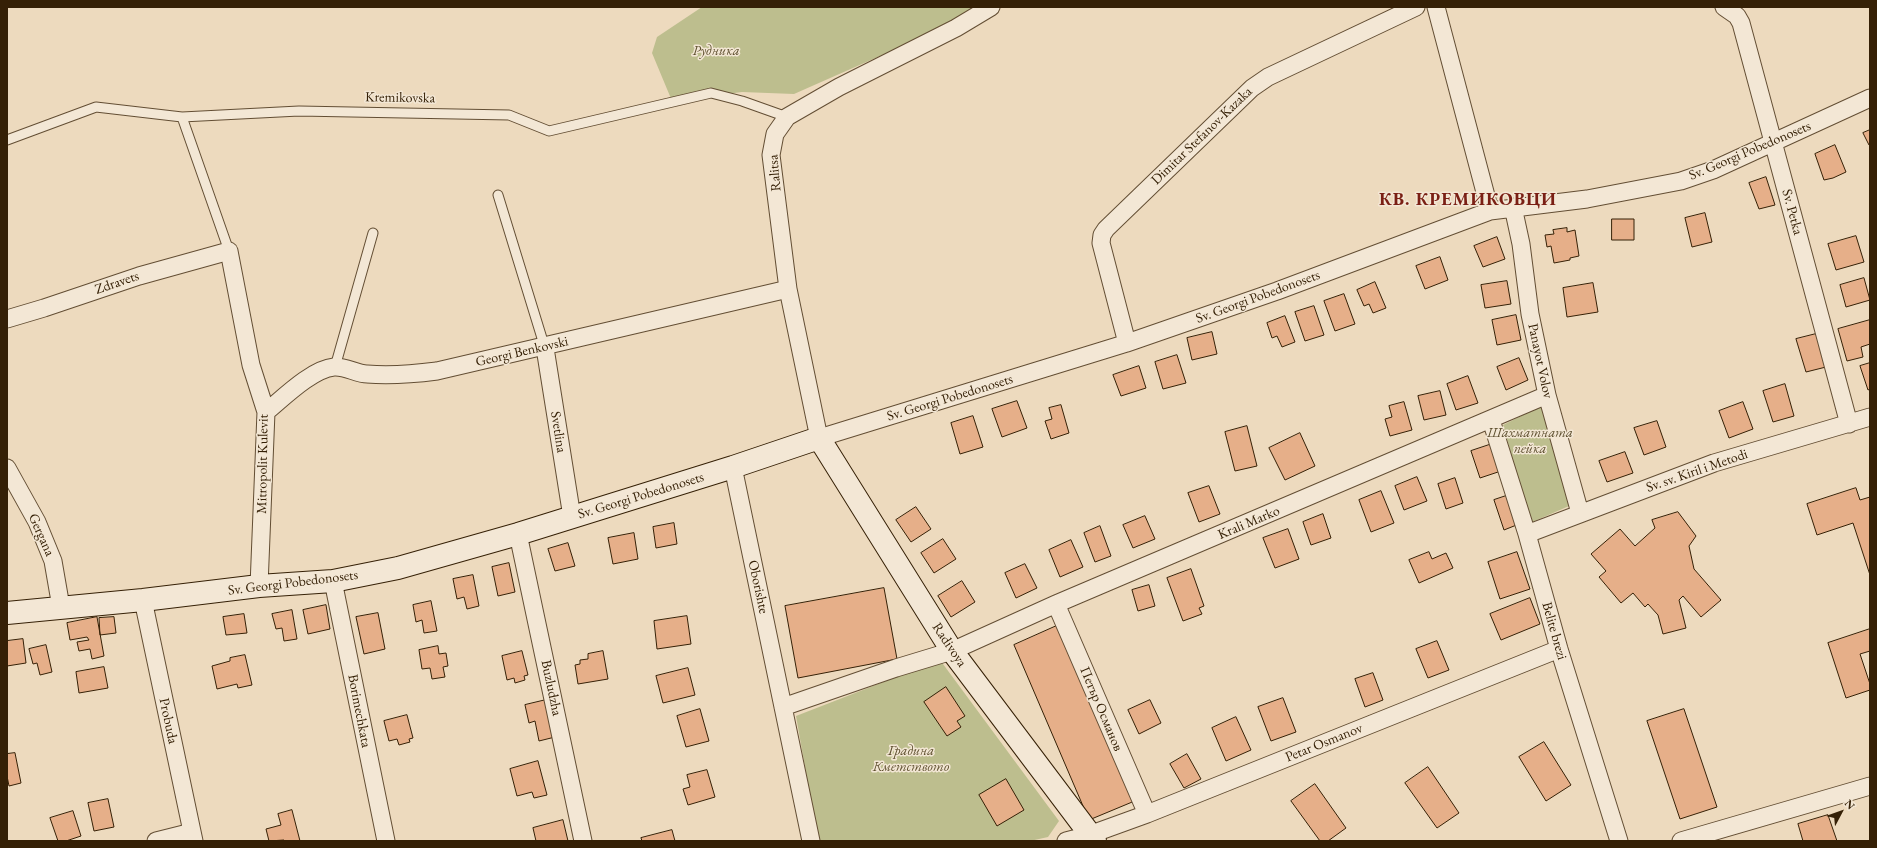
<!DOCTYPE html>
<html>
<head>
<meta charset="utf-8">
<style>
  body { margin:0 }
  #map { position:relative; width:1877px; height:848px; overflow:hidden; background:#eddabe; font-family:"EB Garamond",serif }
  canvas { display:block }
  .frame { position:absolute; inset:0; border:8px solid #352006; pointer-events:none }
  .north { position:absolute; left:1821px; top:792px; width:40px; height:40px; -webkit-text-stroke:3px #f3e7d5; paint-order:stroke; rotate:49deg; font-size:11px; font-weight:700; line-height:16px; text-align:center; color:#352006 }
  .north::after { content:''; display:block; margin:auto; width:14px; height:18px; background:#352006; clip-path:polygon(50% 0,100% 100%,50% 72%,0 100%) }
</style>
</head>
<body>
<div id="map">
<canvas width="1877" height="848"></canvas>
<div class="frame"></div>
<div class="north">N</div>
</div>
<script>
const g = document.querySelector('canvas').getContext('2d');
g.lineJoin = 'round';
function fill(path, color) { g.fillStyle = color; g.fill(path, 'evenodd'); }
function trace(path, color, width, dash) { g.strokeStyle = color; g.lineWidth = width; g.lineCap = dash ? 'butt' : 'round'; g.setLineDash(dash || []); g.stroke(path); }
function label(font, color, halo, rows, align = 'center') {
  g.font = font + ' "EB Garamond",serif'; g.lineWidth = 3; g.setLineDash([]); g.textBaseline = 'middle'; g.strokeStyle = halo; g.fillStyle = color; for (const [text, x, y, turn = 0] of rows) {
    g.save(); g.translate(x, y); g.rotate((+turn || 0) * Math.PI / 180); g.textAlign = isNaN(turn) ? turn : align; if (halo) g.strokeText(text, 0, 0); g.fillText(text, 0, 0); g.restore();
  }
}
fill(new Path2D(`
  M 702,7 L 974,7 L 923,37 L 794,94 L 742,92 L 672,101 L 652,53 L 657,37 Z
  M 1543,405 L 1569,506 L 1530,523 L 1503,425 Z
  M 940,660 L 1059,821 L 1048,837 L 1030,841 L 818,841 L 796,716 Z`), '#bdbe8e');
const building = new Path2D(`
  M 1870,130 L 1870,144 L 1869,145 L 1863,133 Z
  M 1835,145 L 1846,172 L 1833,178 L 1824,180 L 1815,154 Z
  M 1766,177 L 1775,205 L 1759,209 L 1749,183 Z
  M 1705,213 L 1712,242 L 1692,247 L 1685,218 Z
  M 1612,219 L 1634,219 L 1634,240 L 1612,240 Z
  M 1567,228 L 1567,232 L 1575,230 L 1579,256 L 1570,258 L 1570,260 L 1554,263 L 1551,246 L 1547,247 L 1545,235 L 1554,234 L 1553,230 Z
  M 1856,236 L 1864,262 L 1836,270 L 1828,244 Z
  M 1497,237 L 1505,259 L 1483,267 L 1474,246 Z
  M 1440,257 L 1448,280 L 1425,289 L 1416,266 Z
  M 1864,278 L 1870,300 L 1846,307 L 1840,285 Z
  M 1507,281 L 1511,304 L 1485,308 L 1481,285 Z
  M 1375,282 L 1386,308 L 1373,313 L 1369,304 L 1364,306 L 1357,290 Z
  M 1593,283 L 1598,312 L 1567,317 L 1563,288 Z
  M 1344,294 L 1355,324 L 1335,331 L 1324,301 Z
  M 1314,306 L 1324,335 L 1305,341 L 1295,312 Z
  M 1516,315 L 1521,340 L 1497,345 L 1492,320 Z
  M 1285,316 L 1295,342 L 1282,347 L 1277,336 L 1272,338 L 1267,323 Z
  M 1870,320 L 1870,344 L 1861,347 L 1863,357 L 1847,361 L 1838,329 Z
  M 1212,332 L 1217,354 L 1192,360 L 1187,338 Z
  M 1816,334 L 1826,367 L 1806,372 L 1796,339 Z
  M 1177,355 L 1186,383 L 1163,389 L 1155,362 Z
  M 1519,358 L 1528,380 L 1506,390 L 1497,367 Z
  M 1870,363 L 1870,389 L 1868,390 L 1860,366 Z
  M 1139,366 L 1146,388 L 1121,396 L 1113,375 Z
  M 1468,376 L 1478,403 L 1456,410 L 1447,384 Z
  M 1785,384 L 1794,416 L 1773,422 L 1763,391 Z
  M 1440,391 L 1446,415 L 1424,420 L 1418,396 Z
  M 1017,401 L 1027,428 L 1002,437 L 992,409 Z
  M 1404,402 L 1412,430 L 1390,436 L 1385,419 L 1392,417 L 1389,406 Z
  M 1743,402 L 1753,429 L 1729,438 L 1719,411 Z
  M 1061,405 L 1069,433 L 1051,439 L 1045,421 L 1052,419 L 1049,408 Z
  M 973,416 L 983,447 L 960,454 L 951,423 Z
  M 1657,421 L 1666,447 L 1644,455 L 1634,428 Z
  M 1247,426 L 1257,466 L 1235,471 L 1225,432 Z
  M 1300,433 L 1315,466 L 1285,480 L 1269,448 Z
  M 1495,443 L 1504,470 L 1480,478 L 1471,451 Z
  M 1625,452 L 1633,473 L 1607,482 L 1599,461 Z
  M 1417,477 L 1427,501 L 1404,510 L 1395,486 Z
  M 1455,478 L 1463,503 L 1446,509 L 1438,484 Z
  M 1209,486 L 1220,514 L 1199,522 L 1188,493 Z
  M 1856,488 L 1860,500 L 1870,497 L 1870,575 L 1853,523 L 1817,535 L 1807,504 Z
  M 1381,491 L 1394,523 L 1371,532 L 1359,500 Z
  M 1509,495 L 1519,524 L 1504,530 L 1494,500 Z
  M 916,507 L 931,529 L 911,542 L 896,520 Z
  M 1678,512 L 1696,536 L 1689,546 L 1694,569 L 1721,600 L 1701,617 L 1683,596 L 1679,600 L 1686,628 L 1663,634 L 1658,615 L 1648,604 L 1645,607 L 1633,593 L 1621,603 L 1599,577 L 1606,571 L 1591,554 L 1620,529 L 1635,546 L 1655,528 L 1652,520 Z
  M 1323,514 L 1331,538 L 1311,545 L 1303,522 Z
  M 1145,516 L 1155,539 L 1133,548 L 1123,525 Z
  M 674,523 L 677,544 L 656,548 L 653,527 Z
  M 1100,526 L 1111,556 L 1095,562 L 1084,533 Z
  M 1288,529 L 1299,559 L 1275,568 L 1263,538 Z
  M 634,533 L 638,559 L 613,564 L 608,538 Z
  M 943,539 L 956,559 L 934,573 L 921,553 Z
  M 1071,540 L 1083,567 L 1060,577 L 1049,550 Z
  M 568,543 L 575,566 L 555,571 L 548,549 Z
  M 1429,552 L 1432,559 L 1446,553 L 1453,568 L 1419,583 L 1409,560 Z
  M 1517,552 L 1530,589 L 1500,599 L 1488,562 Z
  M 509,563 L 515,592 L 498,596 L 492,567 Z
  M 1025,564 L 1037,588 L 1016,598 L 1005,573 Z
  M 1191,569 L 1204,606 L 1199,608 L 1202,614 L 1183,621 L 1167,578 Z
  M 473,575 L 479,606 L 467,609 L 464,597 L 457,599 L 453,579 Z
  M 962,581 L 975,602 L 951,617 L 938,596 Z
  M 1149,585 L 1155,606 L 1138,611 L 1132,590 Z
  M 884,588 L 897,659 L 798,678 L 785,606 Z
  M 1530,598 L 1540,624 L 1501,640 L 1490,614 Z
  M 431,601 L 437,631 L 424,633 L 422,620 L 416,622 L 413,605 Z
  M 326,605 L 330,629 L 308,634 L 303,610 Z
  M 292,610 L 297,639 L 284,641 L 282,628 L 276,629 L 272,614 Z
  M 378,613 L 385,649 L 364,654 L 356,617 Z
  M 244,614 L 247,633 L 226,635 L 223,617 Z
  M 687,616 L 691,644 L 657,649 L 654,621 Z
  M 97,617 L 104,656 L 92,659 L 90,649 L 79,651 L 77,642 L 89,640 L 87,637 L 70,640 L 67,623 Z
  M 114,617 L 116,633 L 100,635 L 99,618 Z
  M 1061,624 L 1137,800 L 1089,820 L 1014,645 Z
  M 1870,629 L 1870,651 L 1860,654 L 1870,684 L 1870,690 L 1846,698 L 1828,643 Z
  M 23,639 L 26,663 L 7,666 L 7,641 Z
  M 1437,641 L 1449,670 L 1428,678 L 1416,649 Z
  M 46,645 L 52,672 L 40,675 L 37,663 L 33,664 L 29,649 Z
  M 438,646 L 439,654 L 446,653 L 448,666 L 443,667 L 445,677 L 432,679 L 430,668 L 422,669 L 419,650 Z
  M 522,651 L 528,675 L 524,676 L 525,680 L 515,683 L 514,678 L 507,680 L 502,656 Z
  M 603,651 L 608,679 L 578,684 L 575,665 L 580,664 L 580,660 L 588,659 L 588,654 Z
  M 245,655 L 252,685 L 238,688 L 237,684 L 217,689 L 212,666 L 230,661 L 230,658 Z
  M 104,667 L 108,688 L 79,693 L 76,672 Z
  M 688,668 L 695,695 L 663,703 L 656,676 Z
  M 1373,673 L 1383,700 L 1365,707 L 1355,679 Z
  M 946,687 L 965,716 L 957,721 L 961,727 L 947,736 L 924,702 Z
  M 1283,698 L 1296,732 L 1271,741 L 1258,707 Z
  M 546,700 L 555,737 L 539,741 L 535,721 L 529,723 L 525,705 Z
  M 1150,700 L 1161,723 L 1139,734 L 1128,710 Z
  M 700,709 L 709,741 L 686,747 L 677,716 Z
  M 1684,709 L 1717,807 L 1680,819 L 1647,721 Z
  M 407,715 L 413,738 L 409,739 L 410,742 L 399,745 L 397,739 L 389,741 L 384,721 Z
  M 1236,717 L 1251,750 L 1226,761 L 1212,728 Z
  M 1544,742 L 1571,785 L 1546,801 L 1519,757 Z
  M 15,753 L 21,783 L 9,786 L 7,776 L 7,754 Z
  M 1187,754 L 1201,779 L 1184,788 L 1170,764 Z
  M 538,761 L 547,795 L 534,798 L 532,792 L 517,796 L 510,769 Z
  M 1428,767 L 1459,813 L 1437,828 L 1405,783 Z
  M 707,770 L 715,797 L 688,805 L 683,789 L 690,787 L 687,775 Z
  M 1006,779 L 1024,810 L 997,826 L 979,795 Z
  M 1315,784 L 1346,828 L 1328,841 L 1320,841 L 1291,801 Z
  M 108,799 L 114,827 L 94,831 L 88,803 Z
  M 292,810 L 300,841 L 284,841 L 284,840 L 269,841 L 266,829 L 281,825 L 278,814 Z
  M 73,811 L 81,836 L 66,841 L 58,841 L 50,818 Z
  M 1828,815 L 1837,841 L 1803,841 L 1798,824 Z
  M 563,820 L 568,841 L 536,841 L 533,828 Z
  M 672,830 L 675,841 L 642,841 L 641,838 Z`);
fill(building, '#e6af89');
trace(building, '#352006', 1);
const lane = new Path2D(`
  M 182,117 L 229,251
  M 7,140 L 96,107 L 182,117 L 299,111 L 509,115 L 549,131 L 711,93 L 742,101 L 787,117
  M 498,195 L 545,348
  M 335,367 L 373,233`);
const street = new Path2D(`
  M 991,7 L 956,28 L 839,87 L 787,117 L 775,134 L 771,155 L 788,289 L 819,438 L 1127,343 L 1277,291 L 1490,211 L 1587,199 L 1681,181 L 1713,170 L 1870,98
  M 1436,7 L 1490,211
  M 1724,7 L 1737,16 L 1741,23 L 1849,424
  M 1513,207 L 1521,244 L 1530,314 L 1547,395 L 1580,513
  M 7,319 L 44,308 L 139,276 L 229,251 L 251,365 L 266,412 L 259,586
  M 1127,343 L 1101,243 L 1102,235 L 1106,229 L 1252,88 L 1268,77 L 1416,7
  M 545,348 L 572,517
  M 266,412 C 283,398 312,369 334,367 C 345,366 357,374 367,374 C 391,376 414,374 437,371 L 788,289
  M 1491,420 L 1527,534 L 1559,649 L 1619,841
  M 733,467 L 811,841
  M 7,468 L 37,522 L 53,561 L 61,607
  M 518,534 L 583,841
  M 1527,534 L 1714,463 L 1870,417
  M 333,581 L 386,841
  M 143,600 L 194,841
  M 1056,604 L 1147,814
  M 783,707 L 896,668 L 952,651 L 1056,604 L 1547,395
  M 156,841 L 192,832
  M 1066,841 L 1089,835 L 1147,814 L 1559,649
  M 1681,841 L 1870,786`);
const secondary = new Path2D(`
  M 7,613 L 143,600 L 259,586 L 333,581 L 398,568 L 518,534 L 733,467 L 819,438 L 952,651 L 1095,841`);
trace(lane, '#634e34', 11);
trace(street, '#634e34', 19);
trace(secondary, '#352006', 24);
trace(lane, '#f3e7d5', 9);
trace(street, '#f3e7d5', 17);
trace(secondary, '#f3e7d5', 22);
label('italic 14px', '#5e4f2f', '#f3e7d5', [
  ["Рудника",716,51],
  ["Шахматната",1530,433],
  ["пейка",1530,449],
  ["Градина",911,751],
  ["Кметството",911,767]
]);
label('14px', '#352006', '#f3e7d5', [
  ["Kremikovska",400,98,1],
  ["Dimitar Stefanov-Kazaka",1202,136,-44],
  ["Sv. Georgi Pobedonosets",1750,151,-23],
  ["Ralitsa",775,173,-95],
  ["Sv. Petka",1792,212,75],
  ["Zdravets",117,283,-19],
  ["Sv. Georgi Pobedonosets",1258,297,-20],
  ["Georgi Benkovski",522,352,-13],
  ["Panayot Volov",1540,361,78],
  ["Sv. Georgi Pobedonosets",950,398,-17],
  ["Svetlina",558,432,81],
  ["Mitropolit Kulevit",263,464,-89],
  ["Sv. sv. Kiril i Metodi",1697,471,-19],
  ["Sv. Georgi Pobedonosets",641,496,-17],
  ["Krali Marko",1249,523,-23],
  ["Gergana",41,535,66],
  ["Sv. Georgi Pobedonosets",293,583,-7],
  ["Oborishte",758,587,78],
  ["Belite brezi",1554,631,74],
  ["Radivoya",949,645,56],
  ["Buzludzha",551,688,78],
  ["Петър Османов",1101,709,67],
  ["Borimechkata",359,711,79],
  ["Probuda",168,721,78],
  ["Petar Osmanov",1324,743,-22]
]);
g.letterSpacing = '1px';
label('bold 18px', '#7a1f14', '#f3e7d5', [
  ["КВ. КРЕМИКОВЦИ",1468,200]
]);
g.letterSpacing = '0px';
</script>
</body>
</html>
